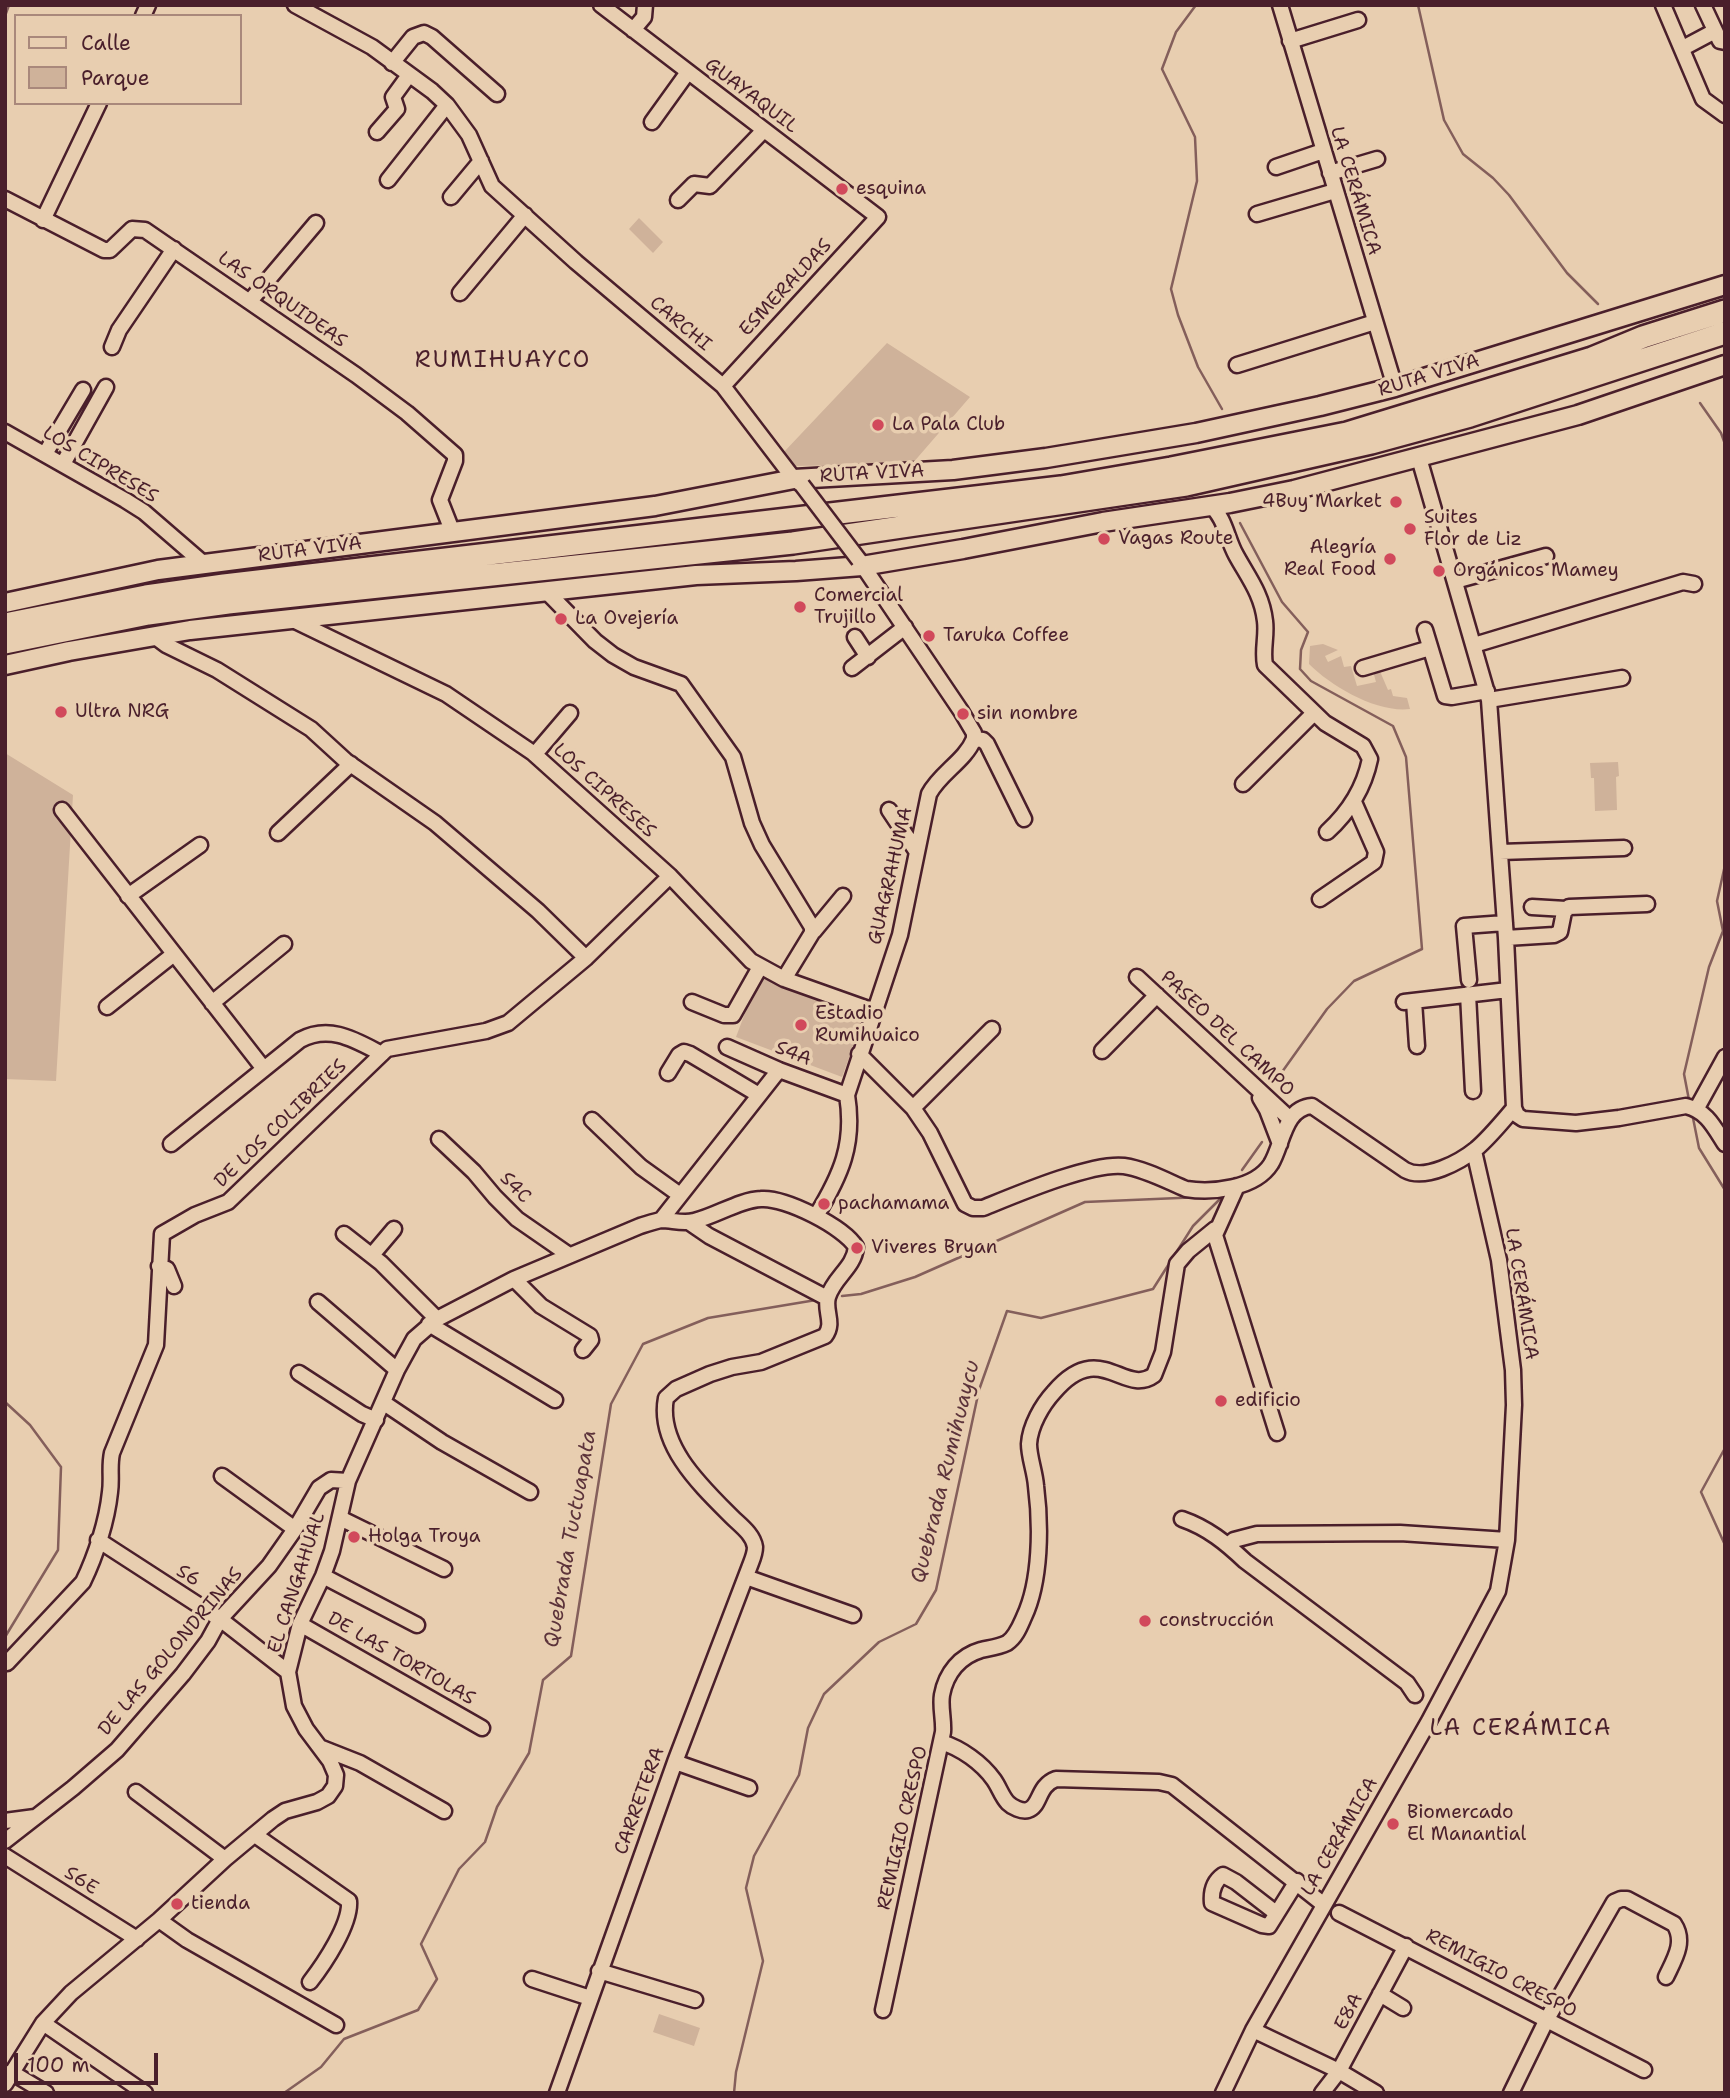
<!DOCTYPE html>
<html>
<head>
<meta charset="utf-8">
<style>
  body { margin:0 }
  #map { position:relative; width:1730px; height:2098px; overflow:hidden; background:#e8ceb0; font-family:"Shantell Sans",sans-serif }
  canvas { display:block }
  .frame { position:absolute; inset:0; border:7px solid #4a1f2b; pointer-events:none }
  .legend { position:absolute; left:14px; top:14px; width:228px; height:91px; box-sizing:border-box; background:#e8ceb0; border:2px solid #a9887b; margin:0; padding:9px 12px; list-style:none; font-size:21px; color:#4a1f2b }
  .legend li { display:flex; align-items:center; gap:14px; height:35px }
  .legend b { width:35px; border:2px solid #a9887b }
  .scale { position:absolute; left:14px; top:2053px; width:144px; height:32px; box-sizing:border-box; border:4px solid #4a1f2b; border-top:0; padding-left:9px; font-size:21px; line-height:24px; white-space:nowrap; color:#4a1f2b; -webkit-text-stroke:5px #e8ceb0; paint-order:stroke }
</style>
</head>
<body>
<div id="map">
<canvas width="1730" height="2098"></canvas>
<div class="frame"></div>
<ul class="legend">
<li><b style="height:9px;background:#e8ceb0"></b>Calle</li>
<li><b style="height:19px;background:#cfb29a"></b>Parque</li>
</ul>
<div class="scale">100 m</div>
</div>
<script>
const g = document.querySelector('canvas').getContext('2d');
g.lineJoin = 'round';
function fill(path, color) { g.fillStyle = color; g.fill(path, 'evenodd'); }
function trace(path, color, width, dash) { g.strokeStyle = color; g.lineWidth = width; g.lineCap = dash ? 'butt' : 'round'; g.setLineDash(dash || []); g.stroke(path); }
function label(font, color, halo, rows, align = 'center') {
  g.font = font + ' "Shantell Sans",sans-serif'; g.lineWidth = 7; g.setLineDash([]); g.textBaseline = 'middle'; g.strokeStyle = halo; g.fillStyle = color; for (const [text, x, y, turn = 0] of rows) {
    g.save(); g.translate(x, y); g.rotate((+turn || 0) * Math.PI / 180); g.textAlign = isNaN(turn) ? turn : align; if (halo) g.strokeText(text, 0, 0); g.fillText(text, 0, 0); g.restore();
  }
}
fill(new Path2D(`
  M 639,218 L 663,242 L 653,253 L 629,229 Z
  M 887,343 L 970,397 L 912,464 L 793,466 L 783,453 Z
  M 1323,644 L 1338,650 L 1325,656 L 1328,662 L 1341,656 L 1344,667 L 1351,666 L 1357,686 L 1376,682 L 1373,671 L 1379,669 L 1388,690 L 1391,689 L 1393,696 L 1407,698 L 1410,709 C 1377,713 1332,687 1309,664 L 1310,646 Z
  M 5,753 L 73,795 L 56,1081 L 5,1079 Z
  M 1618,762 L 1619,776 L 1616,777 L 1617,810 L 1595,811 L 1594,778 L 1591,778 L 1590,763 Z
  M 760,973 L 866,1012 L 842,1077 L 736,1037 Z
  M 659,2014 L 700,2028 L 694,2046 L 653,2032 Z`), '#cfb29a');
trace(new Path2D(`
  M 1196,5 L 1176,32 L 1162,69 L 1195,137 L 1197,181 L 1171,289 L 1178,315 L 1198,367 L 1222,409
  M 1418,5 L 1444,120 L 1463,154 L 1493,178 L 1509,195 L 1567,273 L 1598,304
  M 5,16 L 9,5
  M 1700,403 L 1721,433 L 1725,444
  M 1240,523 L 1282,602 L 1308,632 L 1301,650 L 1300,669 L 1311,681 L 1393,726 L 1406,757 L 1422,949 L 1354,981 L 1327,1009 L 1282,1072
  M 1689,1100 L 1684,1074 L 1709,967 L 1723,931 L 1717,901 L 1725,865
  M 1692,1113 L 1699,1148 L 1725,1190
  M 1242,1170 L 1262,1142
  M 842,1296 L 861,1294 L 915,1277 L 1085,1202 L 1202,1197
  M 5,1402 L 30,1425 L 61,1467 L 58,1550 L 5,1637
  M 1725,1448 L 1701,1492 L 1725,1545
  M 1725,1738 L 1725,1779
  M 284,2093 L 321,2067 L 344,2039 L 418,2010 L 437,1979 L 421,1944 L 459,1869 L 485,1842 L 497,1807 L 529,1753 L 543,1680 L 571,1656 L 611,1404 L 643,1344 L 708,1318 L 816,1300
  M 734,2093 L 736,2072 L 763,1961 L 746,1888 L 754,1856 L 799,1775 L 808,1728 L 824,1694 L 879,1642 L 916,1624 L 936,1590 L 979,1390 L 1007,1311 L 1041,1318 L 1153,1289 L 1193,1226 L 1224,1195`), '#845f5b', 2.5);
const minor = new Path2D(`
  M 295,5 L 372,47 L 432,91 L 447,105 L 469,135 L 492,186 L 576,262 L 723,386 L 794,479 L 801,484
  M 601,5 L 878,217 L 723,386
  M 1280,5 L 1395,387
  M 1663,5 L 1703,99 L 1725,115
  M 1703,5 L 1720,41 L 1725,42
  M 143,16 L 148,5
  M 633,30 L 644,17 L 645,5
  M 1290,41 L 1358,20
  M 1683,48 L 1715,31
  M 392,63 L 413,37 L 424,33 L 432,37 L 497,94
  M 652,122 L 688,72
  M 377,132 L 397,109 L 393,97 L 409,75
  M 1276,167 L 1323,151
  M 1330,173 L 1377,159
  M 388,180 L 447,105
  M 451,197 L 481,161
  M 5,199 L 104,250 L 110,250 L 132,229 L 145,230 L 356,375 L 407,413 L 455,455 L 455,461 L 440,500 L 453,533
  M 678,200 L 694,184 L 710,186 L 764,130
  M 1257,214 L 1335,191
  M 43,220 L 99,103
  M 460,293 L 525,215
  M 250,301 L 316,223
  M 112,347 L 119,330 L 174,249
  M 1237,365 L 1375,322
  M 5,432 L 125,500 L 144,512 L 203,563
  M 45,454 L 83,390
  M 63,464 L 106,387
  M 1211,506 C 1225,518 1227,539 1236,555 C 1248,577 1262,594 1265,621 C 1267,636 1262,650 1265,665 L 1325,723 L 1363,746 L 1370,759 C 1364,788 1349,812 1327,832
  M 859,560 L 961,711 L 974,733 L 974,739
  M 1455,581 L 1546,556
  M 547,592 L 595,641 L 613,655 L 634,667 L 681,684 L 733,757 L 752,823 L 762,845 L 812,927 L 812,933 L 784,979
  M 291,619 L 446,694 L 533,753 L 670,876 L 751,961 L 784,979 L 874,1011
  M 1425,630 L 1445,696 L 1452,697 L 1487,691
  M 154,636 L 166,645 L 217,670 L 311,729 L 346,761 L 435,823 L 538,911 L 586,958
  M 855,637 L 868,657
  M 1474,645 L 1683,582 L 1694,584
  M 852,668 L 905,627
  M 1363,668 L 1430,648
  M 1489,700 L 1622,678
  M 974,739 L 983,740 L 987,744 L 1024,819
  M 535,754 L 570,713
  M 1243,784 L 1314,713
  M 62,810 L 264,1069
  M 889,810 L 917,852
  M 278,833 L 351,764
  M 1500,852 L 1624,848
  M 128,896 L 200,845
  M 1320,899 L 1374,862 L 1376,852 L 1354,802
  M 1532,907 L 1566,909
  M 812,929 L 814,931 L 843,896
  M 1506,938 L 1554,935 L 1560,932 L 1564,912 L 1569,907 L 1647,904
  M 1137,977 L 1290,1119
  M 1469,980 L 1464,926 L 1505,923
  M 1468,994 L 1473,1091
  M 1414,1001 L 1417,1046
  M 692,1002 L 724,1015 L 733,1015 L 760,967
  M 1404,1002 L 1508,990
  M 212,1003 L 284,944
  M 107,1007 L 174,954
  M 727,1047 L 779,1070 L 847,1095
  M 1102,1051 L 1157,995
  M 859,1054 L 913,1108 L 930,1133 L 965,1204 L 973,1208 L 983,1208 C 1015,1195 1092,1162 1124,1166 C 1145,1169 1167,1181 1186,1189 C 1212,1193 1255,1189 1271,1164 C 1283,1144 1284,1108 1312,1106 L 1405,1170 C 1425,1181 1460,1162 1476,1149 C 1490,1137 1502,1122 1514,1108 L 1506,938 L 1489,700 L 1419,458
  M 668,1073 L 679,1055 L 684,1052 L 690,1054 L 759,1095
  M 1260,1098 L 1267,1110 L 1280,1144
  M 913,1108 L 992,1029
  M 1514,1108 L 1517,1115 L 1523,1119 L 1576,1123 L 1619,1118 L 1686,1106 C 1707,1111 1714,1127 1725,1144
  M 1697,1108 L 1725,1057
  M 592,1120 L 641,1167 L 680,1195
  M 439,1139 L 474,1172 L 495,1197 L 517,1219 L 569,1255
  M 171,1144 L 300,1040 C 330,1024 355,1040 382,1054
  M 1237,1186 L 1215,1235 L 1277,1433
  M 816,1216 C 841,1175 855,1144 847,1095 L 900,935 L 929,794 C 940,773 965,761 974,739
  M 661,1220 L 779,1070
  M 690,1223 L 709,1236 L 827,1298
  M 344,1234 L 381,1263 L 437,1319
  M 372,1255 L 394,1229
  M 159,1266 L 167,1269 L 174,1286
  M 514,1279 L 541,1306 L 590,1336 L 591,1340 L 583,1350
  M 318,1302 L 397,1370
  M 429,1324 L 555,1400
  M 299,1373 L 362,1414 L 376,1420
  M 384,1403 L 442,1442 L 530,1492
  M 222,1476 L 295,1529
  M 340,1518 L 444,1569
  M 1182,1519 C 1208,1528 1226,1543 1245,1561 L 1407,1683 L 1415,1695
  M 98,1540 L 220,1619 L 288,1672
  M 1228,1545 L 1234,1540 L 1257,1534 L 1400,1533 L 1507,1540
  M 323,1576 L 417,1625
  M 746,1577 L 853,1615
  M 300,1624 L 482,1728
  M 7,1663 L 83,1582 C 96,1555 107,1521 110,1492 C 112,1478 109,1467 112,1453 L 156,1345 L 162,1234 L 195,1215 L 228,1202 L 387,1049 L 486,1031 L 508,1023 L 586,958 L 670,876
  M 941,1742 C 961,1748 982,1763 994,1780 C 999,1787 1002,1797 1008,1803 C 1012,1807 1022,1812 1028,1810 C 1041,1806 1037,1786 1056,1779 L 1159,1782 L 1172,1785 L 1323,1904
  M 322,1748 L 360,1763 L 444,1811
  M 675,1762 L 749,1788
  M 136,1792 L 225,1859
  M 5,1821 L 35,1817
  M 255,1835 L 349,1901 C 351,1924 324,1964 310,1982
  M 5,1841 L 73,1788 L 117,1750 L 183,1674 L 208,1641 L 220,1619 L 269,1566 L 295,1529 L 319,1488 L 331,1480 L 348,1481
  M 5,1856 L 137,1939
  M 1276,1913 L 1236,1882 L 1223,1875 C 1213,1882 1211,1892 1212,1903 L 1262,1925 L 1269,1926 L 1297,1881
  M 1339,1913 L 1644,2070
  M 159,1920 L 187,1940 L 336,2025
  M 599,1971 L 695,2000
  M 532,1979 L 590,1998
  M 1380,1994 L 1403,2008
  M 883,2010 L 943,1732 C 944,1720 940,1707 942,1695 C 946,1673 960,1656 981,1650 C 990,1648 999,1647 1007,1643 C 1016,1637 1020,1626 1024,1617 C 1041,1581 1041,1525 1036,1486 C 1035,1472 1029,1457 1029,1444 C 1030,1426 1042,1405 1054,1392 C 1100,1338 1124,1397 1154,1375 L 1163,1352 L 1177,1264 L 1188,1251 L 1215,1229
  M 43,2023 L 145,2093
  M 1253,2030 L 1339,2071 L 1376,2093
  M 11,2072 L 46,2093
  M 5,2084 L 43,2023 L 71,1993 L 159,1920 L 225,1859 L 273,1819 L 285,1811 L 317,1802 L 328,1796 L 335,1786 L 336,1775 L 330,1761 L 306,1729 L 294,1706 L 288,1672 L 300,1624 L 323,1576 L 332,1551 L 348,1481 L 397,1370 L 414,1339 L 437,1319 L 514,1279 L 640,1226 C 647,1224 655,1221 661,1220 C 672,1220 683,1224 694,1221 C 716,1216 739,1200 761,1199 C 785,1197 844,1227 856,1247 C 854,1268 834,1277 828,1297 C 824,1311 835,1323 825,1336 L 761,1362 L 732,1367 L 710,1374 L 676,1389 L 666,1398 C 657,1445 701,1486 732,1517 C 740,1525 753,1534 755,1547 C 755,1552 753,1558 751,1563 L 675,1762 L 557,2093
  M 1223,2093 L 1253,2030 L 1429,1721 L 1498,1591 L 1507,1540 L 1514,1405 L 1513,1370 L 1499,1260 L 1474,1151
  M 1322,2093 L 1339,2071 L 1406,1946
  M 1511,2093 L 1547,2019 L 1614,1902 L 1621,1899 L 1627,1899 L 1674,1924 C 1686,1942 1674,1960 1666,1977`);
const major = new Path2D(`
  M 5,603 L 158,570 L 655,506 L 794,479 L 953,470 L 1046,458 L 1196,433 L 1320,406 L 1395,387 L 1725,285
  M 5,665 L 69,651 L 190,630 L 696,575 L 796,571 L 862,566 L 963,549 L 1103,522 L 1230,503 L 1294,490 L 1578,415 L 1725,365`);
const highway = new Path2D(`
  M 5,624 L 146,596 L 224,585 L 1061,487 L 1171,468 L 1347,433 L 1592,358 L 1643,337 L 1725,311
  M 5,643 L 148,614 L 228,603 L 793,543 L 1186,485 L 1371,443 L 1470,416 L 1725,333`);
trace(minor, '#4a1f2b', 19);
trace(major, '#4a1f2b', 23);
trace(highway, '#4a1f2b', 26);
trace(minor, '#e8ceb0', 14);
trace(major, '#e8ceb0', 18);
trace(highway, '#e8ceb0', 21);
const minorBridge = new Path2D(`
  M 802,485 L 859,560`);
trace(minorBridge, '#4a1f2b', 19, []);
trace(minorBridge, '#e8ceb0', 14);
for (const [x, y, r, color] of [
  [842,189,7,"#d1495b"],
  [878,425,7,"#d1495b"],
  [1396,502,7,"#d1495b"],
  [1410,529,7,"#d1495b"],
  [1104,539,7,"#d1495b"],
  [1390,559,7,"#d1495b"],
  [1439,571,7,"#d1495b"],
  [800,607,7,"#d1495b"],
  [561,619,7,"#d1495b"],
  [929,636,7,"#d1495b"],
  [61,712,7,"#d1495b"],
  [963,714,7,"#d1495b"],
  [801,1025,7,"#d1495b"],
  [824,1204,7,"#d1495b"],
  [857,1248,7,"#d1495b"],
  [1221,1401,7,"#d1495b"],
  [354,1537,7,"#d1495b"],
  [1145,1621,7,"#d1495b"],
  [1393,1824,7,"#d1495b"],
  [177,1904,7,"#d1495b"]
]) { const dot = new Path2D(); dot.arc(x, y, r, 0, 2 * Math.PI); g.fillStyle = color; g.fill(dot); trace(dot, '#e8ceb0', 2.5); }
label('19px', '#4a1f2b', '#e8ceb0', [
  ["GUAYAQUIL",751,96,37],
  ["LA CERÁMICA",1355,191,73],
  ["ESMERALDAS",786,288,-47],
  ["LAS ORQUIDEAS",282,300,35],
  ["CARCHI",680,324,40],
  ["RUTA VIVA",1429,376,-17],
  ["LOS CIPRESES",100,465,31],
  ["RUTA VIVA",872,474,-3],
  ["RUTA VIVA",310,550,-7],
  ["LOS CIPRESES",604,791,42],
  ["GUAGRAHUMA",891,876,-77],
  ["PASEO DEL CAMPO",1227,1034,43],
  ["S4A",793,1054,22],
  ["DE LOS COLIBRIES",281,1124,-44],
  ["S4C",515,1188,46],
  ["LA CERÁMICA",1521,1294,81],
  ["S6",188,1576,32],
  ["EL CANGAHUAL",297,1583,-72],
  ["DE LAS GOLONDRINAS",171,1652,-50],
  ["DE LAS TORTOLAS",401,1659,30],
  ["CARRETERA",640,1801,-70],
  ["REMIGIO CRESPO",903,1828,-77],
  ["LA CERÁMICA",1340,1837,-60],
  ["S6E",81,1881,32],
  ["REMIGIO CRESPO",1501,1974,28],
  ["E8A",1349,2012,-62]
]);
label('19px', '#4a1f2b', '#e8ceb0', [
  ["esquina",856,189],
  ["La Pala Club",892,425],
  ["4Buy Market",1382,502,"right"],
  ["Suites",1424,518],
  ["Flor de Liz",1424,540],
  ["Vagas Route",1118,539],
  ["Alegría",1376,548,"right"],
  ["Real Food",1376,570,"right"],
  ["Orgánicos Mamey",1453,571],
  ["Comercial",814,596],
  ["Trujillo",814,618],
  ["La Ovejería",575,619],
  ["Taruka Coffee",943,636],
  ["Ultra NRG",75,712],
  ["sin nombre",977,714],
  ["Estadio",815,1014],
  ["Rumihuaico",815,1036],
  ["pachamama",838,1204],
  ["Viveres Bryan",871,1248],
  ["edificio",1235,1401],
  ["Holga Troya",368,1537],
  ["construcción",1159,1621],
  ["Biomercado",1407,1813],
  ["El Manantial",1407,1835],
  ["tienda",191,1904]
], 'left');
label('italic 21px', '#5d343b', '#e8ceb0', [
  ["Quebrada Rumihuaycu",946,1472,-76],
  ["Quebrada Tuctuapata",571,1539,-80]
]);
g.letterSpacing = '2px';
label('23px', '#4a1f2b', '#e8ceb0', [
  ["RUMIHUAYCO",503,361],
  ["LA CERÁMICA",1521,1729]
]);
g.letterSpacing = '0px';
</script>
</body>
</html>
